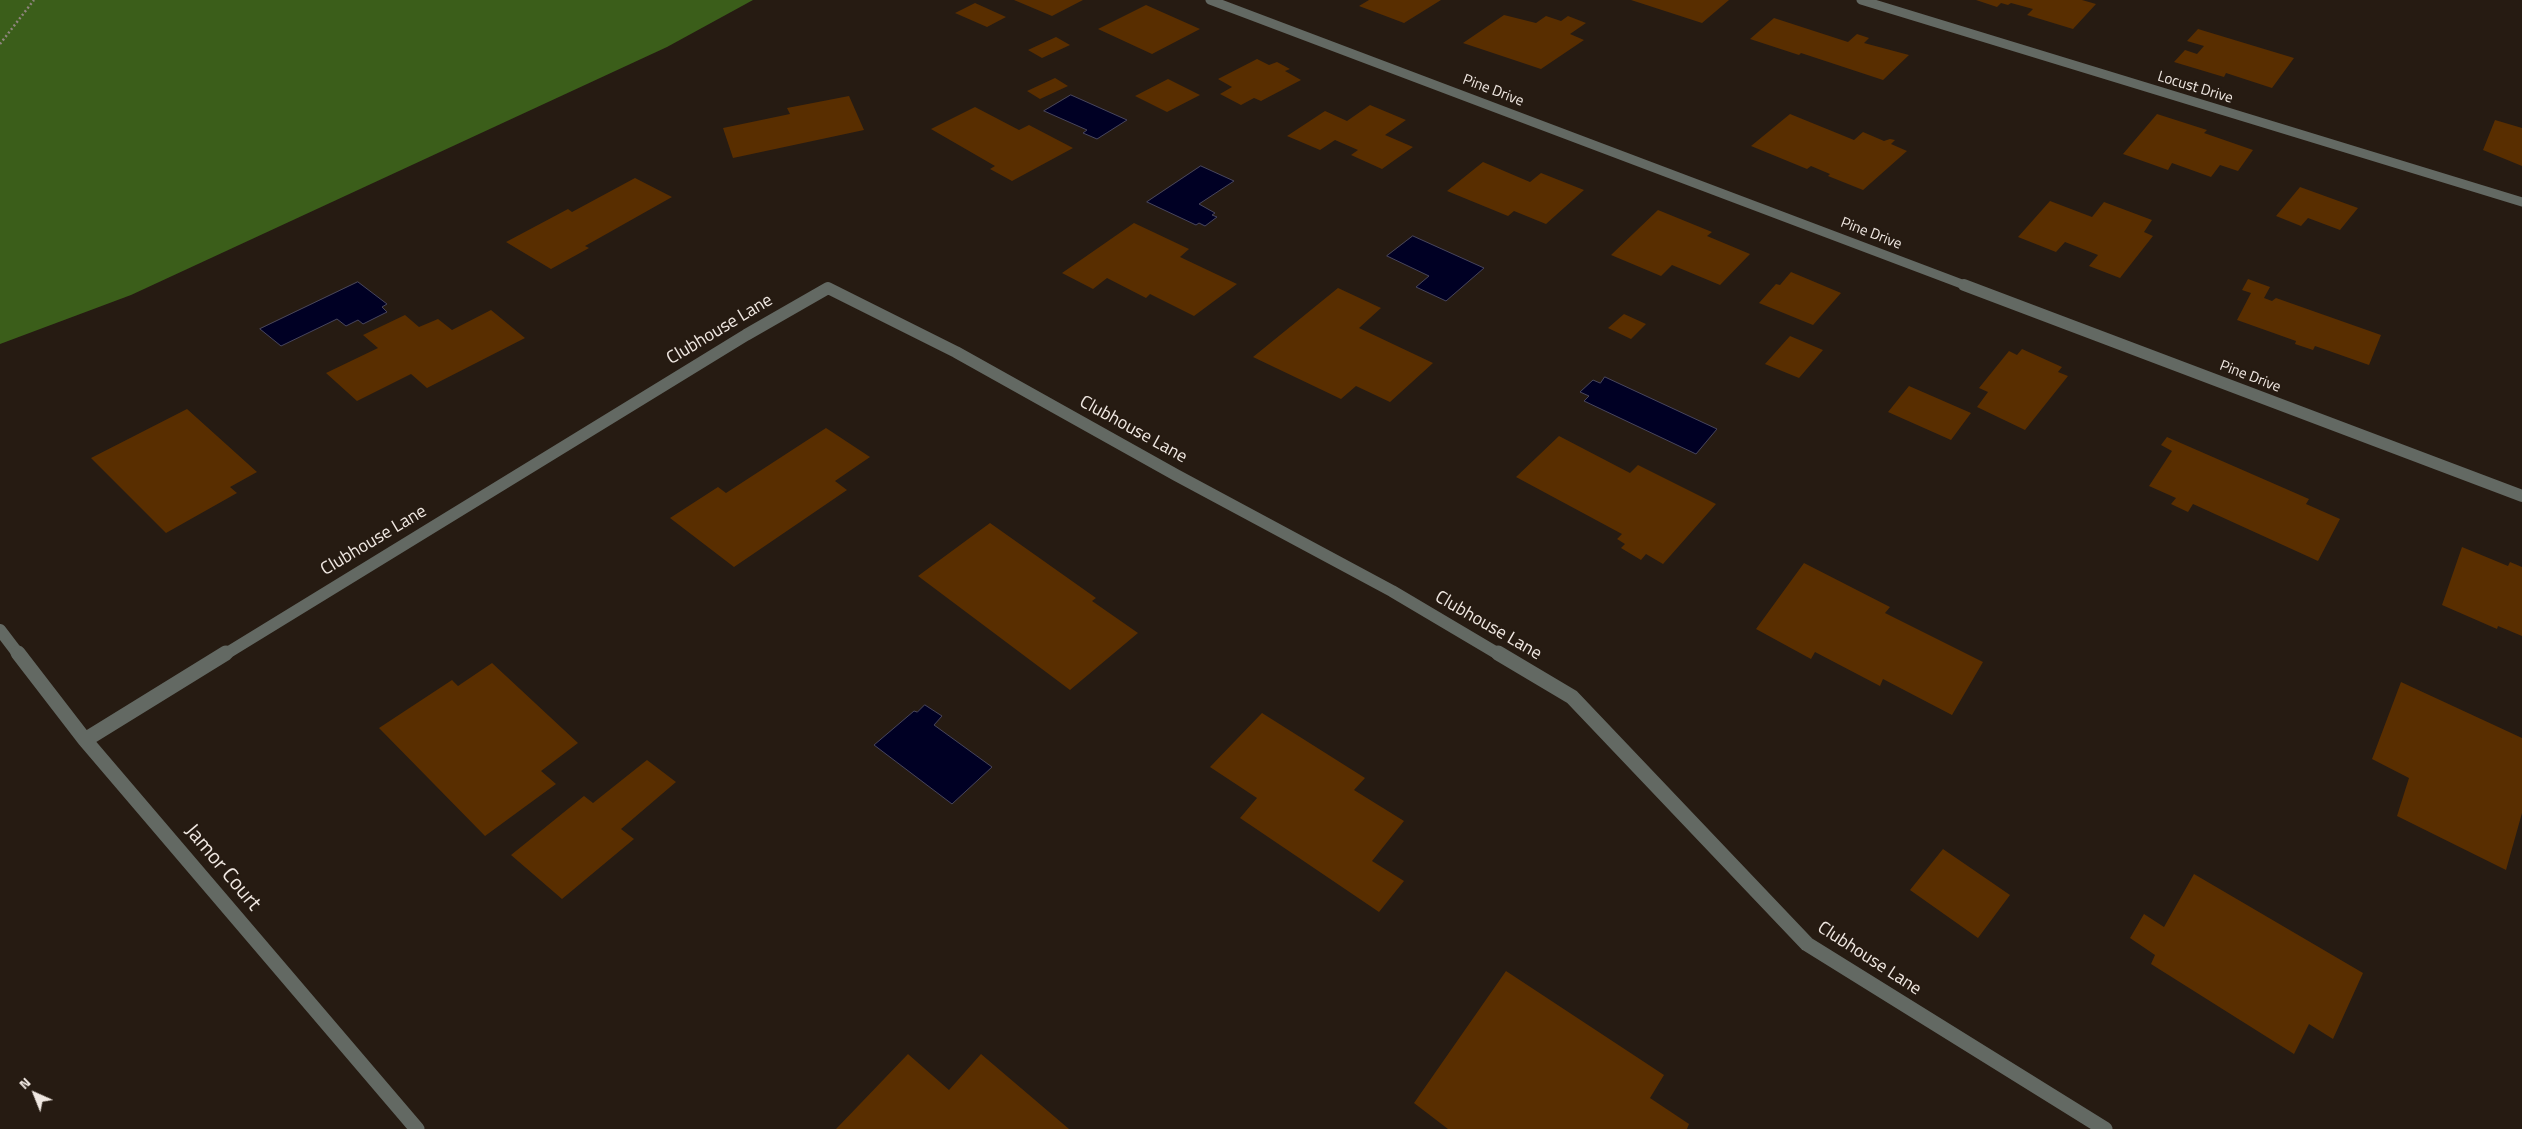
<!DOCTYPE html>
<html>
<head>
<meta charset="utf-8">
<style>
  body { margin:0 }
  #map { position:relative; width:2522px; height:1129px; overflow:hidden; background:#261b12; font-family:"Titillium Web",sans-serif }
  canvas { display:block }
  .north { position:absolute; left:10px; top:1069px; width:50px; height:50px; -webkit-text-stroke:4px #261b12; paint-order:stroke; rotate:316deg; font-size:14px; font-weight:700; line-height:20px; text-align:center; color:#f0e8e2 }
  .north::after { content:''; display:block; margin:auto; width:18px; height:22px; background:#f0e8e2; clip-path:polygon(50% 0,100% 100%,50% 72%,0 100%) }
</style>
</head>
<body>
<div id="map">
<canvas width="2522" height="1129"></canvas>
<div class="north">N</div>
</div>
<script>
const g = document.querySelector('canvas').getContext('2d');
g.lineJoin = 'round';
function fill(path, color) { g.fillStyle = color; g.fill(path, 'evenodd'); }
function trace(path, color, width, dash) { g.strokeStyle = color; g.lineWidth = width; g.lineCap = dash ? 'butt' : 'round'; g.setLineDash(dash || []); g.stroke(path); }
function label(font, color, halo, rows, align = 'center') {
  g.font = font + ' "Titillium Web",sans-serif'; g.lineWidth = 4; g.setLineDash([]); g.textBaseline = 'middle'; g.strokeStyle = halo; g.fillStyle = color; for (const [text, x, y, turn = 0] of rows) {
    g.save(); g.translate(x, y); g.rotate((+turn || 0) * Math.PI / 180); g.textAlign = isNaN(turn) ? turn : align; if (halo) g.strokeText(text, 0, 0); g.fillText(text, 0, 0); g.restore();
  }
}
fill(new Path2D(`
  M 0,0 L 753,0 L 667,47 L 131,295 L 0,344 Z`), '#3b5e1a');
const water = new Path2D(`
  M 1071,95 L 1127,120 L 1097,139 L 1083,133 L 1087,130 L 1044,111 Z
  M 1201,166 L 1234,181 L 1199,204 L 1215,213 L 1212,215 L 1217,217 L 1205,226 L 1199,223 L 1196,225 L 1147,202 Z
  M 1413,236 L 1484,268 L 1446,301 L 1416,287 L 1429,276 L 1387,256 Z
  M 358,282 L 387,304 L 382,307 L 387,312 L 363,324 L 358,320 L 346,326 L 337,319 L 281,346 L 260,329 Z
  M 1605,377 L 1717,429 L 1696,454 L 1584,401 L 1589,396 L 1580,392 L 1593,380 L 1600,383 Z
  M 925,705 L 942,716 L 934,725 L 992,767 L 952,804 L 874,745 L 914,711 L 917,712 Z`);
fill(water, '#000024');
trace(water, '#48465d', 1);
fill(new Path2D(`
  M 1014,0 L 1083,0 L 1052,16 Z
  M 1369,0 L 1441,0 L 1404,23 L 1359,6 Z
  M 1631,0 L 1729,0 L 1702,23 Z
  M 1976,0 L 2082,0 L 2096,4 L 2073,29 L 2027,15 L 2033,9 L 2011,3 L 2008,5 L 2001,3 L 1997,7 Z
  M 975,3 L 1006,17 L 987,27 L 955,13 Z
  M 1146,5 L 1200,29 L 1152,54 L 1098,29 Z
  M 1504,15 L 1536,23 L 1546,16 L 1561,21 L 1568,16 L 1586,23 L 1570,34 L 1584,40 L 1541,69 L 1463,43 Z
  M 1774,18 L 1848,42 L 1857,34 L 1869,38 L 1864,43 L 1909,55 L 1883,80 L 1801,53 L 1799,55 L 1750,39 Z
  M 2198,29 L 2294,58 L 2272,88 L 2226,73 L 2224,77 L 2174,62 L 2185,50 L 2197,54 L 2204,46 L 2187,41 Z
  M 1056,37 L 1070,45 L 1042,58 L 1028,50 Z
  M 1257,59 L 1269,65 L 1277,62 L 1290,69 L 1285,71 L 1301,80 L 1261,101 L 1254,98 L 1241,105 L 1220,94 L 1232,87 L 1218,79 Z
  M 1055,78 L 1068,86 L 1040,99 L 1027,91 Z
  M 1168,79 L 1200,95 L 1167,112 L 1135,96 Z
  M 849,96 L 864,130 L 733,158 L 723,128 L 790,114 L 787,108 Z
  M 1370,105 L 1406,120 L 1385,135 L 1413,147 L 1382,169 L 1351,155 L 1358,150 L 1335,140 L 1320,150 L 1287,136 L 1325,111 L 1347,121 Z
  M 975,107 L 1019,130 L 1029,125 L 1073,148 L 1012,181 L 990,169 L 995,166 L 931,129 Z
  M 1790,114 L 1854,140 L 1863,132 L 1884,141 L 1890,139 L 1895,140 L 1891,144 L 1907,151 L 1863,190 L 1828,176 L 1830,174 L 1811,166 L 1807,169 L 1751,146 Z
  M 2157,114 L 2207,130 L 2204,133 L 2253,150 L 2238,171 L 2220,165 L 2211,177 L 2172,163 L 2168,170 L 2123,154 Z
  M 2495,120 L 2522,128 L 2522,166 L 2483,150 Z
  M 1483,162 L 1530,182 L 1541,173 L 1584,190 L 1546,224 L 1514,211 L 1508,216 L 1447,191 Z
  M 635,178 L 672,197 L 585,246 L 589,248 L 551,269 L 506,242 L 568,209 L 572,212 Z
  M 2300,187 L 2358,208 L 2340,230 L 2308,218 L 2301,226 L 2276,216 Z
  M 2050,201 L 2092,217 L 2104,202 L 2152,220 L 2144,232 L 2153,236 L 2120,278 L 2089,266 L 2098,255 L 2065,242 L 2056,252 L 2018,237 Z
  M 1658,210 L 1712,232 L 1707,236 L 1750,254 L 1720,285 L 1672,265 L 1661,276 L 1611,255 Z
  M 1134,223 L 1189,249 L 1180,257 L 1237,284 L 1194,316 L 1150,294 L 1146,298 L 1107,278 L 1093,289 L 1062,273 Z
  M 1791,272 L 1841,293 L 1813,325 L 1759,303 L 1776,284 L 1780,285 Z
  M 2248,279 L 2270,287 L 2264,298 L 2272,301 L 2276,298 L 2381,335 L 2369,365 L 2315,346 L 2313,350 L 2295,344 L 2296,341 L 2237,320 L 2251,293 L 2242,290 Z
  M 1338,288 L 1381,308 L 1359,328 L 1433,363 L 1390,402 L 1356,386 L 1341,399 L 1253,357 Z
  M 491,310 L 525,338 L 427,388 L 411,374 L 357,401 L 326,373 L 378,348 L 363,335 L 405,315 L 419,327 L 438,319 L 452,330 Z
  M 1624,314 L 1646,324 L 1631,339 L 1608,328 Z
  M 1790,336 L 1823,350 L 1799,378 L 1765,364 Z
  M 2022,349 L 2062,367 L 2058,372 L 2068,376 L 2025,430 L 1977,407 L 1988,392 L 1979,388 L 2009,351 L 2017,355 Z
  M 1909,386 L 1971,413 L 1951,440 L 1888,412 Z
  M 187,409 L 257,472 L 230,487 L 237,493 L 166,533 L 91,458 Z
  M 826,428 L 870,457 L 835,481 L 847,490 L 734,567 L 670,518 L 718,487 L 726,493 Z
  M 1559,436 L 1630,473 L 1638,465 L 1716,504 L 1663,564 L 1646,554 L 1641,560 L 1621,548 L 1625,544 L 1617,539 L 1622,534 L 1516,477 Z
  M 2167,437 L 2309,499 L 2306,504 L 2340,519 L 2318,561 L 2193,504 L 2188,512 L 2171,504 L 2176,498 L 2149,486 L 2172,451 L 2161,445 Z
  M 990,523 L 1096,598 L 1092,601 L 1138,633 L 1070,690 L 918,576 Z
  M 2462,547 L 2508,566 L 2510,562 L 2522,567 L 2522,636 L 2498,626 L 2497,629 L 2442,605 Z
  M 1804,563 L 1890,607 L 1885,613 L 1983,662 L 1952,715 L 1883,679 L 1880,686 L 1815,652 L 1811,659 L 1756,629 Z
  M 492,663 L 578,743 L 541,771 L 556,784 L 485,836 L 379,728 L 452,680 L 458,686 Z
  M 2401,682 L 2522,738 L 2522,813 L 2506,870 L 2397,816 L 2409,778 L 2372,759 Z
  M 1262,713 L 1365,778 L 1354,790 L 1404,821 L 1372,861 L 1404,881 L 1379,912 L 1240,818 L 1257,798 L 1210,767 Z
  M 647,760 L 676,782 L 621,829 L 634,839 L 562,899 L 511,855 L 584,796 L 593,803 Z
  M 1943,849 L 2010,895 L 1978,938 L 1910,890 Z
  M 2194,874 L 2363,973 L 2333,1039 L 2309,1024 L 2294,1054 L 2151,964 L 2155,955 L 2130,938 L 2144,914 L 2164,927 Z
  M 1506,971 L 1664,1075 L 1650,1098 L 1689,1124 L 1687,1129 L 1448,1129 L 1414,1103 Z
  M 908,1054 L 949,1090 L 981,1054 L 1069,1129 L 836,1129 Z`), '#592e00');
trace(new Path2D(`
  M 0,44 L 34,0`), '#8f857e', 2.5, [2, 2.5]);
trace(new Path2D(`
  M 1210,0 L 1967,286
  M 1861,0 L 2522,202`), '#636963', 9);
trace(new Path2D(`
  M 1964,285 L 2522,496
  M 0,630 L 19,655
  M 224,655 L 746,335 L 828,288 L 956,352 L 1176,475 L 1392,591 L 1500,655`), '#636963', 12);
trace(new Path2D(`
  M 18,653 L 85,740 L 417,1129
  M 1498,653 L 1572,697 L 1807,944 L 2105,1129
  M 85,740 L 226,653`), '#636963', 15);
label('15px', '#f0e8e2', '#261b12', [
  ["Locust Drive",2195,88,17],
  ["Pine Drive",1493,91,21],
  ["Pine Drive",1871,234,21],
  ["Pine Drive",2250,377,21]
]);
label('18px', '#f0e8e2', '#261b12', [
  ["Clubhouse Lane",720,330,-31],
  ["Clubhouse Lane",1133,430,29],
  ["Clubhouse Lane",374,541,-31],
  ["Clubhouse Lane",1488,626,30],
  ["Clubhouse Lane",1869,959,33]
]);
label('21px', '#f0e8e2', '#261b12', [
  ["Jamor Court",222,868,50]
]);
</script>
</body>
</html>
